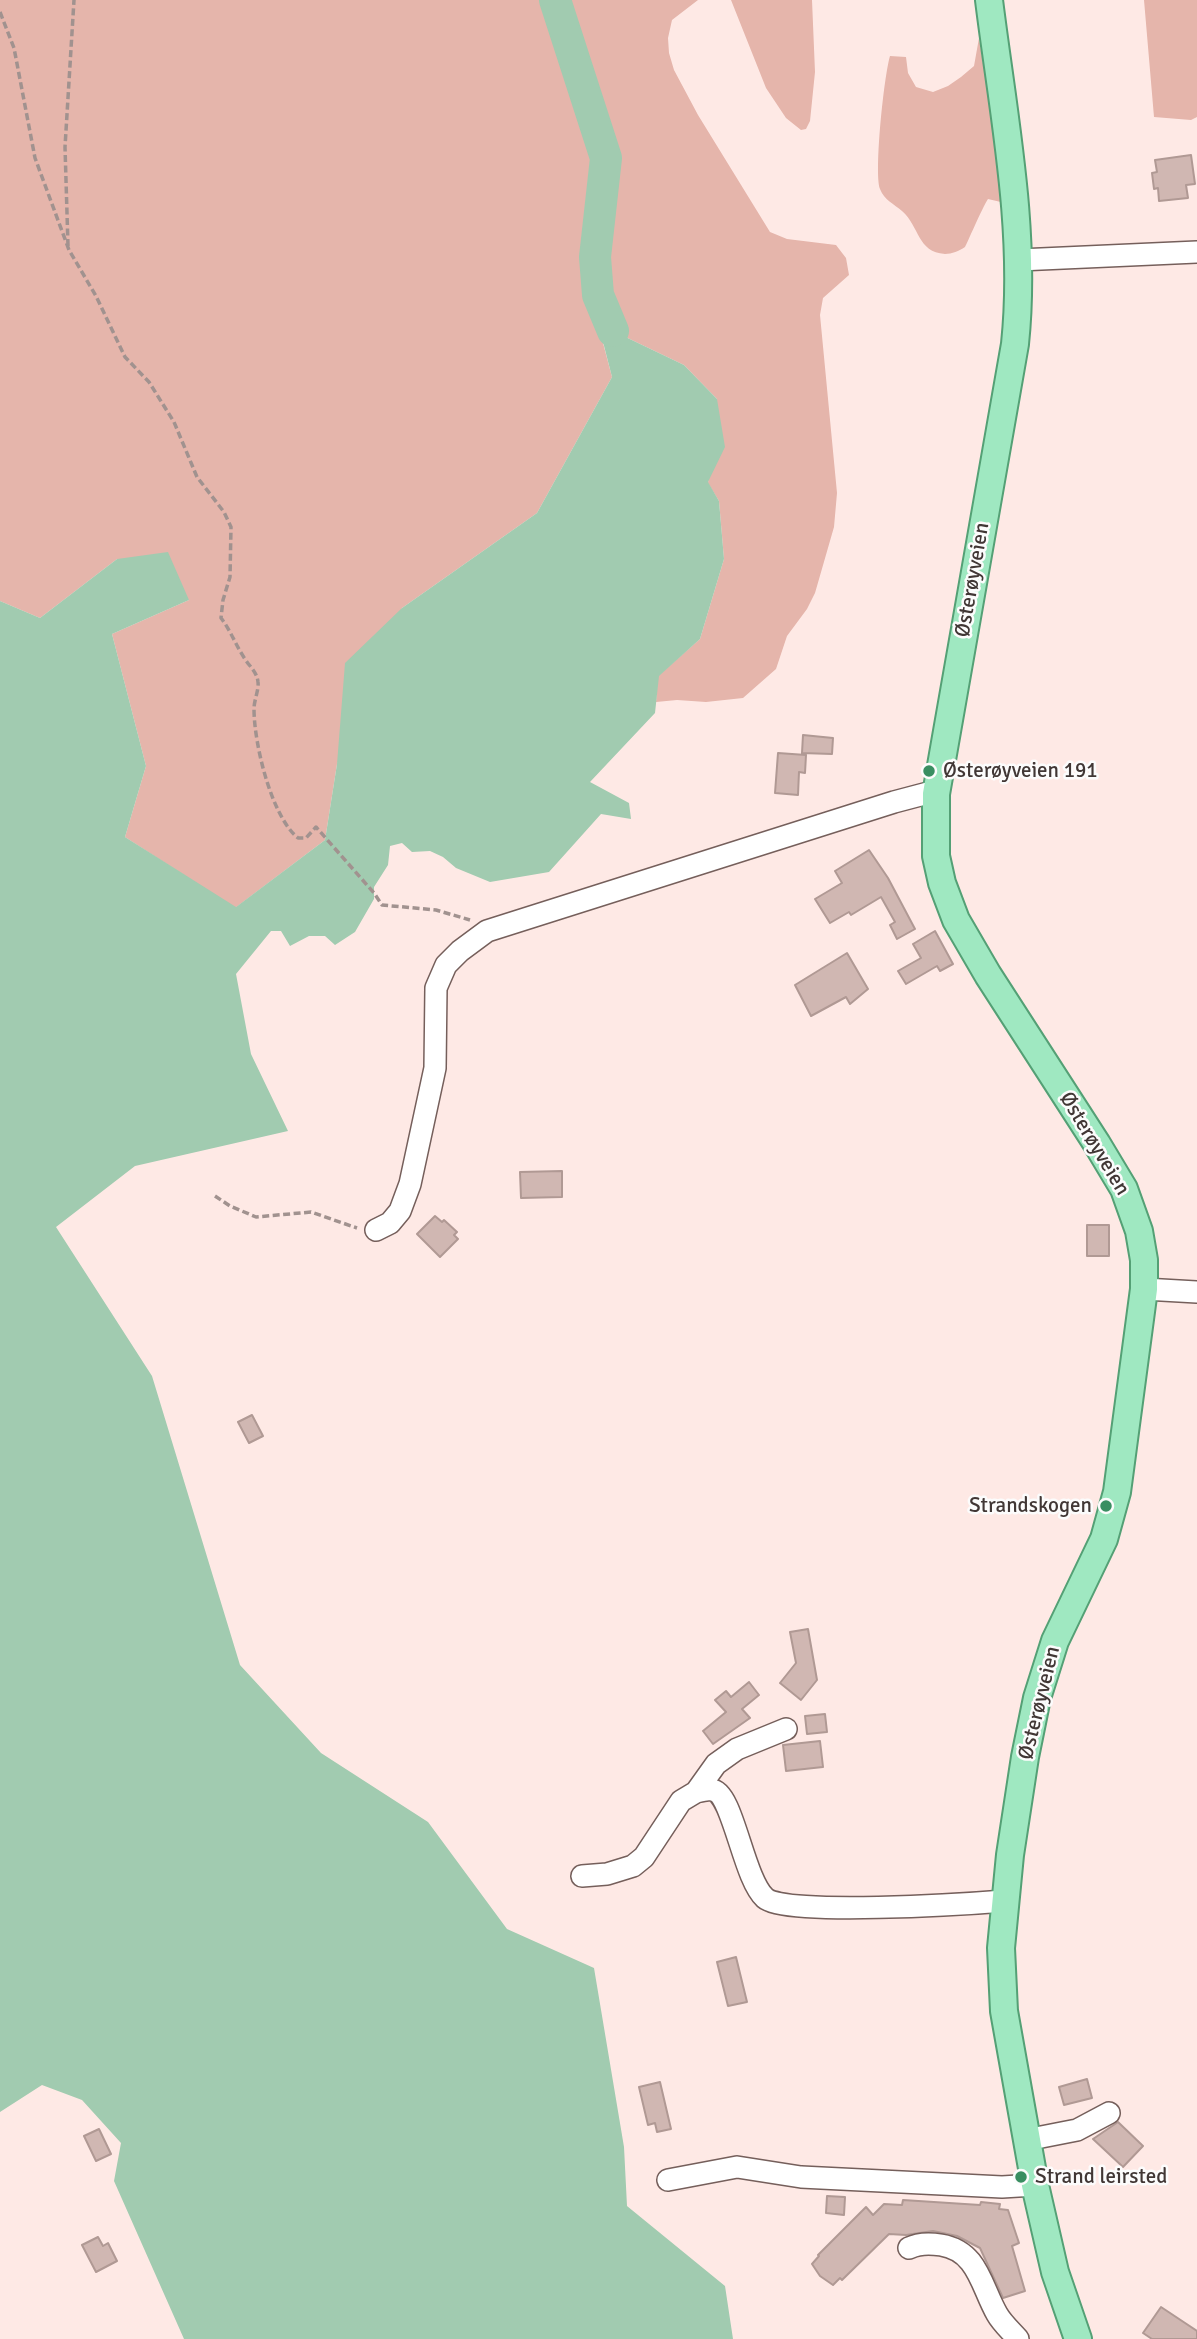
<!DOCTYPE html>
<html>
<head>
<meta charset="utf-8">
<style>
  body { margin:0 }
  canvas { display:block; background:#fee9e5 }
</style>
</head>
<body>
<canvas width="1197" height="2339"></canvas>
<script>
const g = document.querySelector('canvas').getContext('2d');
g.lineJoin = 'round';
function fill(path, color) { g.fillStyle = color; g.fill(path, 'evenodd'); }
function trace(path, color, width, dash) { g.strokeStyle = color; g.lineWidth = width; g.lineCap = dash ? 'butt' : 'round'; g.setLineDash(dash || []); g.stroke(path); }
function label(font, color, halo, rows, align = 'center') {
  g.font = font + ' Signika,sans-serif'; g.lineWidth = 5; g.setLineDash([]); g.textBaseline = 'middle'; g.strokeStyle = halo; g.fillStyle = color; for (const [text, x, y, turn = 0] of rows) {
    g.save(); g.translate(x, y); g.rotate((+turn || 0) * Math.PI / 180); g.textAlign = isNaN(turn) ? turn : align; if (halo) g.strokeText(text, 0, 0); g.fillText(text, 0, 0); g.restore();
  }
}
fill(new Path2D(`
  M 0,0 L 698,0 L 672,20 L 668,38 L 669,53 L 674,70 L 698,115 L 770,232 L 787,239 L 836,245 L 846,258 L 849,275 L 823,298 L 820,315 L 837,493 L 834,527 L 815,593 L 807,609 L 787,636 L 776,669 L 743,698 L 706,702 L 677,700 L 656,702 L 658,676 L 700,639 L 724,559 L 719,501 L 708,483 L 717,399 L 684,365 L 613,331 L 603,343 L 612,377 L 537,513 L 402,608 L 337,764 L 325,840 L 235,908 L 125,837 L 146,766 L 112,634 L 189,600 L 117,559 L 40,618 L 0,601 Z
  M 731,0 L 812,0 L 815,72 L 810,121 L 806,129 L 801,130 L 786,118 L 766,88 Z
  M 1144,0 L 1197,0 L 1197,117 L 1191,120 L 1154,117 Z
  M 979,38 L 1005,203 L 988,199 C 982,208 967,244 965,247 C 959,251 952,254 945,254 C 917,252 920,227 902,211 C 894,204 884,200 880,189 C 874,171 884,76 890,56 L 906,57 L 908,73 L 916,87 L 933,92 L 948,86 L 961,77 L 974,66 Z`), '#e5b5ab');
fill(new Path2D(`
  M 613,331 L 684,365 L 717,399 L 725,447 L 708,482 L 719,501 L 724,559 L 700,639 L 659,676 L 655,713 L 590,782 L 629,803 L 631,819 L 601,814 L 549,872 L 490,882 L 456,868 L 443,857 L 430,851 L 412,852 L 402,843 L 390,846 L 388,865 L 374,887 L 374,899 L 355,932 L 335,945 L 325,936 L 309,936 L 290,946 L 281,931 L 271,931 L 236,974 L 251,1054 L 288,1131 L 135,1166 L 56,1227 L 152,1376 L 240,1665 L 321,1753 L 428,1822 L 507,1929 L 594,1968 L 624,2147 L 627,2206 L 725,2286 L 733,2339 L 184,2339 L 114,2181 L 121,2143 L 82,2100 L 42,2085 L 0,2112 L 0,601 L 40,618 L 117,559 L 168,552 L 189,600 L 112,634 L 146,766 L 125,837 L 236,907 L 325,840 L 337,764 L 345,663 L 402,608 L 537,513 L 612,377 L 603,342 Z`), '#a1cbb0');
trace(new Path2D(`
  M 555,0 L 606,158 L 595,257 L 598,295 L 613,331`), '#a1cbb0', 32);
const building = new Path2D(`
  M 1191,155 L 1195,184 L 1186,185 L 1188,198 L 1159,201 L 1158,188 L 1154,189 L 1152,173 L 1157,172 L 1155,160 Z
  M 803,735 L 833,738 L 832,754 L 802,753 Z
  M 778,753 L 806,755 L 805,773 L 799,772 L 798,795 L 775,793 Z
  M 869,850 L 888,878 L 915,929 L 897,939 L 890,925 L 895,922 L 881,897 L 851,915 L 849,912 L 830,923 L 815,899 L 842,883 L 835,871 Z
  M 935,931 L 953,964 L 940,971 L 937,966 L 906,984 L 898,971 L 921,958 L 913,944 Z
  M 847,953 L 868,989 L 850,1004 L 846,997 L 811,1016 L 795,985 Z
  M 562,1171 L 562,1197 L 521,1198 L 520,1172 Z
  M 435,1216 L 442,1222 L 444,1220 L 457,1232 L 454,1235 L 458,1239 L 440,1257 L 417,1234 Z
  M 1087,1225 L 1109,1225 L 1109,1256 L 1087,1256 Z
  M 252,1415 L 263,1436 L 249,1443 L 238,1422 Z
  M 808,1629 L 817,1680 L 801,1700 L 780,1683 L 796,1663 L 790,1632 Z
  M 749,1682 L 759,1695 L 742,1709 L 750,1718 L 713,1744 L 703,1731 L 726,1712 L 715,1700 L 726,1691 L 731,1697 Z
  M 825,1714 L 827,1732 L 807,1734 L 805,1716 Z
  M 820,1741 L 823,1767 L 786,1771 L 783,1745 Z
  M 736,1957 L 747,2002 L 728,2006 L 717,1962 Z
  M 1087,2079 L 1092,2098 L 1064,2105 L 1059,2087 Z
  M 660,2082 L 671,2129 L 657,2132 L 655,2123 L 648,2125 L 639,2087 Z
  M 1118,2122 L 1143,2146 L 1123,2167 L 1093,2139 Z
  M 99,2129 L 111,2154 L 96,2161 L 84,2136 Z
  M 827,2196 L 845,2197 L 844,2215 L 826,2213 Z
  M 903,2200 L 980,2205 L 981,2202 L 1000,2204 L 999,2209 L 1008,2210 L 1019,2243 L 1012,2246 L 1025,2291 L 1003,2298 L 980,2248 L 957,2236 L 933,2231 L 906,2235 L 889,2234 L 842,2280 L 840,2278 L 833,2285 L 820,2276 L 812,2264 L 819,2256 L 818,2255 L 866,2207 L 873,2215 L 884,2204 L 902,2205 Z
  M 98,2237 L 103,2246 L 108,2243 L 117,2261 L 96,2272 L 82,2245 Z
  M 1161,2307 L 1197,2331 L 1197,2339 L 1152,2339 L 1143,2333 Z`);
fill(building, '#d0b7b2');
trace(building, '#b09994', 2);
const minor = new Path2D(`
  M 1019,260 L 1197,252
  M 376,1230 L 390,1223 L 400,1211 L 410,1184 L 435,1068 L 436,988 L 446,965 L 460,951 L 487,931 L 894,802 L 928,793 L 936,794
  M 1144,1289 L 1197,1292
  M 696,1792 C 700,1791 707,1789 712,1790 C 733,1792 743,1878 765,1898 C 785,1916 968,1904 1004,1901
  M 582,1876 L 607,1874 L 633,1866 L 644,1857 L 681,1801 L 696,1792 L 716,1764 L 737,1749 L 786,1729
  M 1026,2140 L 1077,2130 L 1109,2113
  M 668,2180 L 737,2167 L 801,2177 L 1002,2187 L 1035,2185
  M 909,2248 C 919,2243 929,2243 941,2245 C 978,2251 981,2286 997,2314 C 1002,2323 1011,2331 1018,2339`);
const major = new Path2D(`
  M 989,0 C 1003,113 1027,230 1015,344 L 936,794 L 936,856 L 942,883 L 956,920 L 988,975 L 1097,1144 L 1124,1189 L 1139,1231 L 1144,1260 L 1144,1289 L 1117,1492 L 1104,1539 L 1055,1641 L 1037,1698 L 1025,1757 L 1010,1855 L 1001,1948 L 1004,2011 L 1035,2185 L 1055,2272 L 1078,2339`);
trace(minor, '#755f5b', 24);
trace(major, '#54a075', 30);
trace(new Path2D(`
  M 0,12 L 14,48 L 35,158 L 69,250 L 96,296 L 125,357 L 149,382 L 174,422 L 197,477 L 224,512 L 231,527 L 230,577 L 223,600 L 221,618 C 231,631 236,646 245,659 C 250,667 257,672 258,682 C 259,690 254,700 254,709 C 254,743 271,816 298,838 L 306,838 L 316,827 L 374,893 L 382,905 L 436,910 L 470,920
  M 68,246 L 65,147 L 74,0
  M 215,1196 L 230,1206 L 256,1217 L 311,1212 L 357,1228`), '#a1928f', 3.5, [7, 3.5]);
trace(minor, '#fff', 21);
trace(major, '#9fe8c1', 26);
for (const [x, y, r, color] of [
  [929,771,7,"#398e61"],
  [1106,1506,7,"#398e61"],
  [1021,2177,7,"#398e61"]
]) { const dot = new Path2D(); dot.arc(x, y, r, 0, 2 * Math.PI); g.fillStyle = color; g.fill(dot); trace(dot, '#fcfcfc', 2.5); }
label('21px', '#413735', '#fcfcfc', [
  ["Østerøyveien",973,580,-80],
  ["Østerøyveien",1094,1144,59],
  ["Østerøyveien",1040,1703,-76]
]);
label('21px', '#413735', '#fcfcfc', [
  ["Østerøyveien 191",943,771],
  ["Strandskogen",1092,1506,"right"],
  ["Strand leirsted",1035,2177]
], 'left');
</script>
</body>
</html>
